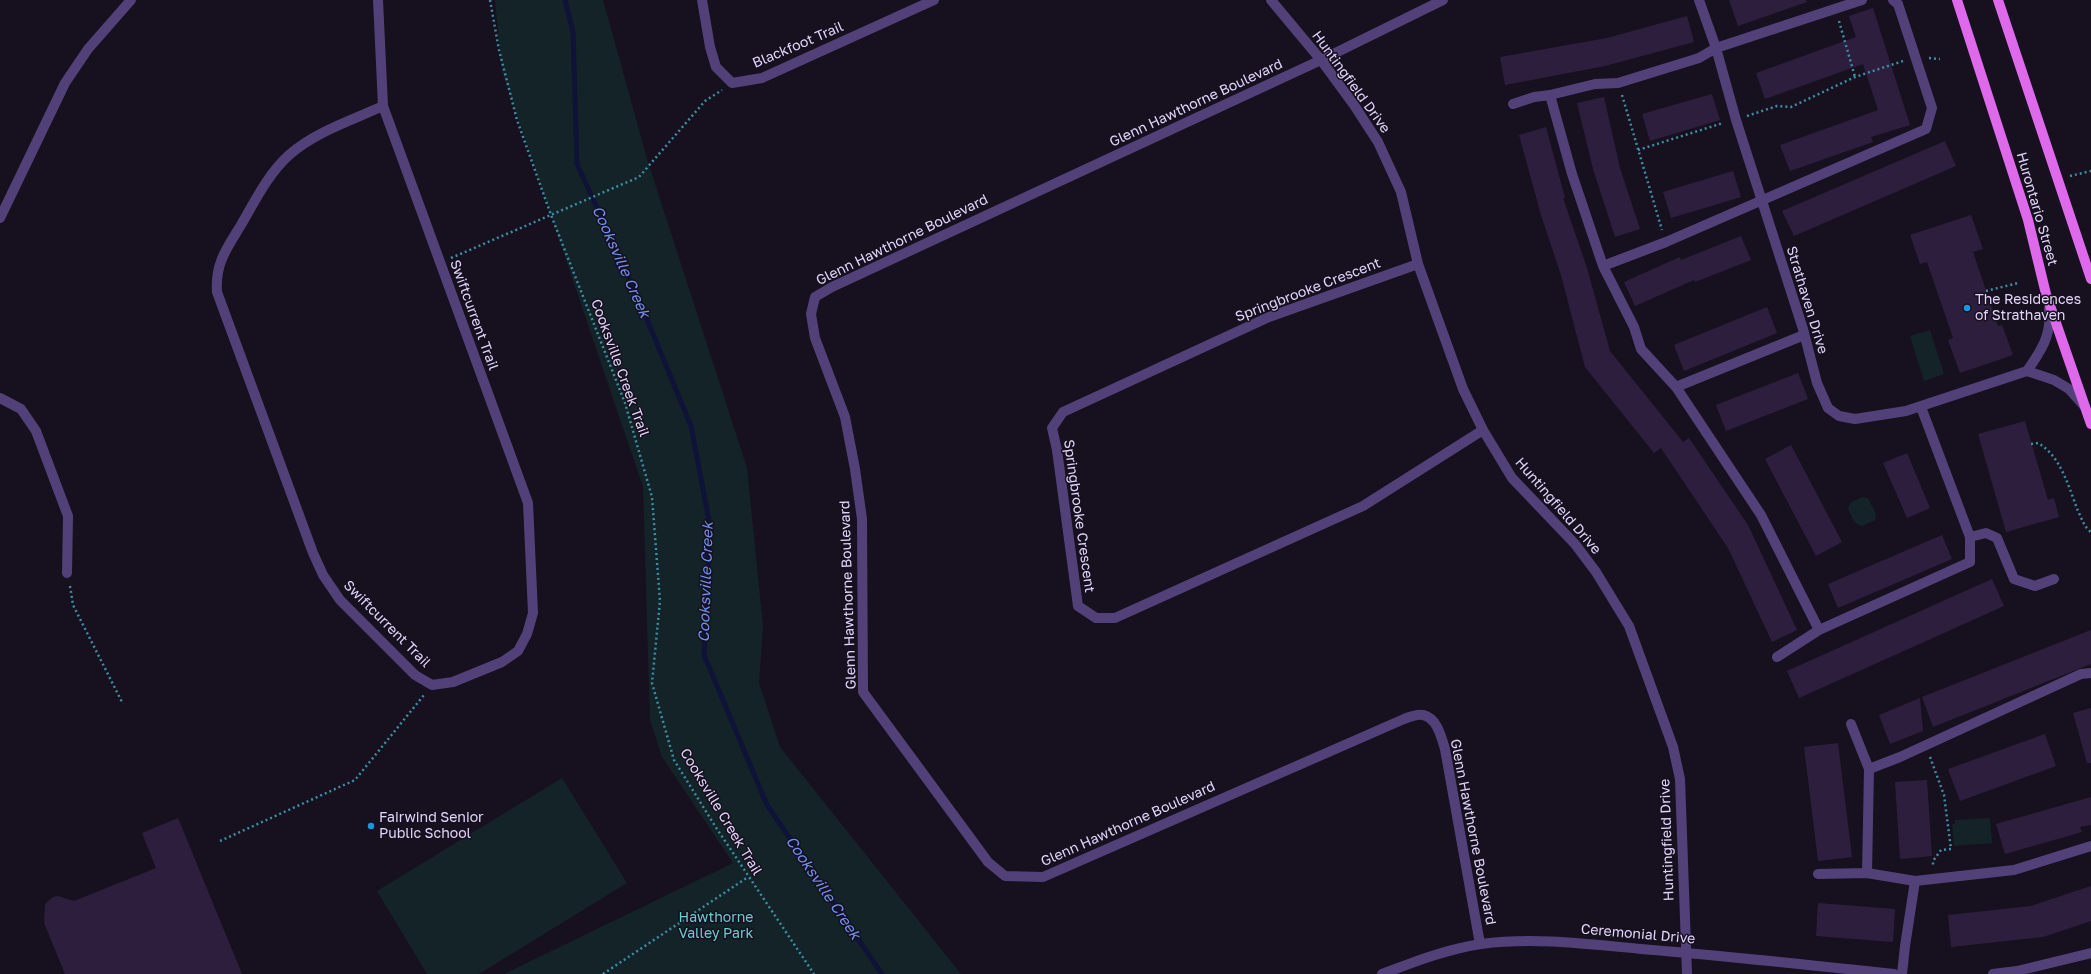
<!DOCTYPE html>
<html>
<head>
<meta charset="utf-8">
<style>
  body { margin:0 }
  canvas { display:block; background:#16101f }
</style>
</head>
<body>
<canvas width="2091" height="974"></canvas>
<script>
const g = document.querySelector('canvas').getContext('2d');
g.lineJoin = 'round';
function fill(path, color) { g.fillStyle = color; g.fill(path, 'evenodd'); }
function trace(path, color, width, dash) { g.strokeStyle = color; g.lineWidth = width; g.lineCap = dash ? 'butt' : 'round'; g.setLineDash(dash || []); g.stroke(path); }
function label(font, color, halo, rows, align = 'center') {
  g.font = font + ' "Golos Text",sans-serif'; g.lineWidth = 3; g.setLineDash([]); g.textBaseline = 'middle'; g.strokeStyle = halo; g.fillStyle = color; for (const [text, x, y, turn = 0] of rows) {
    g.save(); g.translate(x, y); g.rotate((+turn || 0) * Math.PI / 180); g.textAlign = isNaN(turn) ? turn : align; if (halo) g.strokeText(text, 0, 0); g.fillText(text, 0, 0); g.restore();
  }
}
fill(new Path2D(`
  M 495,0 L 603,0 L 648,162 L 747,468 L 763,626 L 759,683 L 780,747 L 961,974 L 504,974 L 733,863 L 662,757 L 650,720 L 643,487 L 502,71 Z
  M 1930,330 L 1944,374 L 1924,381 L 1910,336 Z
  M 1862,497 L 1868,498 L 1876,514 L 1875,520 L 1862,526 L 1854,522 L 1848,509 L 1850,503 Z
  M 562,778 L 627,883 L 479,974 L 427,974 L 377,891 Z
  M 1990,818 L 1992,843 L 1954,846 L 1952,824 L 1955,824 L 1955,820 Z`), '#132328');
trace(new Path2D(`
  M 565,0 L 573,32 L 577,164 L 639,300 L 691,426 L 710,526 L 704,655 L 767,805 L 882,974`), '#0f1338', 5);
fill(new Path2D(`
  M 1729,0 L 1806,0 L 1807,2 L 1738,26 Z
  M 1873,8 L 1910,125 L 1871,137 L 1873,142 L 1790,171 L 1780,145 L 1878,110 L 1863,64 L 1765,99 L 1756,73 L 1856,37 L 1849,16 Z
  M 1687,16 L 1694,42 L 1605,66 L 1505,85 L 1500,57 L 1607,38 Z
  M 1712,94 L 1720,120 L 1650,141 L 1642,114 Z
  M 1604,97 L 1620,168 L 1640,229 L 1615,237 L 1593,169 L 1577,103 Z
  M 1546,127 L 1565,198 L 1563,198 L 1587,268 L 1610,351 L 1683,442 L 1689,438 L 1748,525 L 1797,630 L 1772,642 L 1728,548 L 1661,448 L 1654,453 L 1585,367 L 1561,275 L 1541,215 L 1519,135 Z
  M 1945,141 L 1956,166 L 1794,236 L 1782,211 Z
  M 1733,171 L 1741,197 L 1671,218 L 1663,192 Z
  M 1971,215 L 1983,249 L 1973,252 L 1998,326 L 2002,325 L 2013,355 L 1960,373 L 1948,340 L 1953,338 L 1927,262 L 1920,264 L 1910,235 Z
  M 1741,236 L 1751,260 L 1695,282 L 1694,280 L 1635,306 L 1624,282 L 1680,257 L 1681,260 Z
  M 1767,307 L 1777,333 L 1684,371 L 1674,345 Z
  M 1798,373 L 1808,399 L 1726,431 L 1716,405 Z
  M 2025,421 L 2048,500 L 2054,498 L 2059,517 L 2006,532 L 1978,434 Z
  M 1791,445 L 1842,542 L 1816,556 L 1765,459 Z
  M 1907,453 L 1930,508 L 1907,518 L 1883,463 Z
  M 1942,535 L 1952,559 L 1838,608 L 1828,584 Z
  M 1992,579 L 2004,606 L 1799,698 L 1787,671 Z
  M 2091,630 L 2091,664 L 1933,727 L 1922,697 Z
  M 1920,698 L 1923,731 L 1890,744 L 1879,715 Z
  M 2091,708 L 2091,763 L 2087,763 L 2073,713 Z
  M 2045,734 L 2056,766 L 1960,801 L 1948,769 Z
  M 1838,743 L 1852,857 L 1818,861 L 1804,747 Z
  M 1927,780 L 1932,856 L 1900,859 L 1895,782 Z
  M 2091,797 L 2091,825 L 2080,827 L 2082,832 L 2005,854 L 1996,824 Z
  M 178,818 L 242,974 L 65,974 L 44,923 L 45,904 L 53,897 L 58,896 L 74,901 L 156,868 L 142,833 Z
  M 2091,886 L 2091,921 L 2043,937 L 1951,947 L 1948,915 L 2031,906 Z
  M 1818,903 L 1895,909 L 1893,942 L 1816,936 Z`), '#2d1e3e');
trace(new Path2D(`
  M 490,0 L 499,50 L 517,120 L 551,215 L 625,403 L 652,497 L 660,601 L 652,683 L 674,760 L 715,826 L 814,974
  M 1839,21 L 1855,77
  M 1929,58 L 1940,59
  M 1622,95 L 1662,230
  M 1747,116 L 1777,106 L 1791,107 L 1855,77 L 1903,61
  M 1638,150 L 1723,123
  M 2070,176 L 2091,171
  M 451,258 L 639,177 L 705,101 L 722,90
  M 1986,291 L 2018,283
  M 2031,444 L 2038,443 C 2061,456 2069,488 2078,511 C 2082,519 2084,527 2091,532
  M 70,586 L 73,605 L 123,704
  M 1930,757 L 1944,795 L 1951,849 L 1941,850 L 1933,861 L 1933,866
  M 220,841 L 355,780 L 424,695
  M 603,974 L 748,877`), '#3d8ea4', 2.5, [2, 3]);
trace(new Path2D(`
  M 378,0 L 383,106 L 528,503 L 533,613 L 527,634 L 518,651 L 502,662 L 453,682 L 432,685 L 415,675 L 340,600 L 323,575 L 313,553 L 217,292 C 215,263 227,248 241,225 C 255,201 268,174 289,155 C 315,132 352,120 383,106
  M 702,0 L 710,47 L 716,67 L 732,83 L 762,78 L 934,0
  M 1271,0 L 1321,60 L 1354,105 L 1378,142 L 1401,192 L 1418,264 L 1463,389 L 1483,430 L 1512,478 L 1575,544 L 1596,572 L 1629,626 L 1673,747 L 1680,779 L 1687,974
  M 1443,0 L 1321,60 L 832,287 L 815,297 L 811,314 L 815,338 L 845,417 L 855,469 L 862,519 L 863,692 L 988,862 L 1005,876 L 1043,877 L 1404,719 C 1409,717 1418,714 1423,715 C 1437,718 1441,736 1445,749 L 1480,944
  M 1699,0 L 1716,48 L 1736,120 L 1803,329 L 1817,383 L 1828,408 L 1839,416 L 1855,419 L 1906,411 L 2027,371 L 2054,380 L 2069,389 L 2085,407
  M 1550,95 L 1572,174 L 1603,266 L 1634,327 L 1641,349 L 1676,387 L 1761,515 L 1819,630
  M 1513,104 L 1534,97 L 1550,95 L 1595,84 L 1618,83 L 1699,58 L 1716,48 L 1862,0
  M 0,218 L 65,83 L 88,49 L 131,0
  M 1418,264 L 1269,317 L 1063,412 L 1052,428 L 1057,450 L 1078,606 L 1096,618 L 1115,618 L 1363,506 L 1483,430
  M 1603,266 L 1666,242 L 1926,129 L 1932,108 L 1898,4 L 1893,0
  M 2027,371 C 2041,351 2052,335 2049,309
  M 1676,387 L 1804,335
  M 0,398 L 21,409 L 36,431 L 68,516 L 67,573
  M 1970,537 L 1986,533 L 1997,538 L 2014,579 L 2035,586 L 2054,579
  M 1777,657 L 1819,630 L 1970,562 L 1970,537 L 1921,407
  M 1851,724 L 1869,769 L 1867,873
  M 1869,769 L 1900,757 L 2081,674 L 2091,673
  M 1818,874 L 1867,873 L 1915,881 L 2014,870 L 2091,846
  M 1382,974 C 1414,962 1447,949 1481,944 C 1534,937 1588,944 1641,949 C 1726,956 1810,965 1894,974
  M 1902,974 L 1905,946 L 1915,881
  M 1993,974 L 2017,971 L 2091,953`), '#524178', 10);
trace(new Path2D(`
  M 1957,0 L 2028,220 L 2046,294 L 2091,424
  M 1998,0 L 2091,279`), '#de69eb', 10);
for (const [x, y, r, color] of [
  [1967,308,4,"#1d95dc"],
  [371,826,4,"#1d95dc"]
]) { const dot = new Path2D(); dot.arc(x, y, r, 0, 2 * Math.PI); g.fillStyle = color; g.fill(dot); trace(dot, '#16101f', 1.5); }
label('14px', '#e2d4f9', '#16101f', [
  ["Blackfoot Trail",798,45,-23],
  ["Huntingfield Drive",1351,82,54],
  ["Glenn Hawthorne Boulevard",1196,103,-25],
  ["Hurontario Street",2037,209,74],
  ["Glenn Hawthorne Boulevard",902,240,-26],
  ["Springbrooke Crescent",1308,290,-21],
  ["Strathaven Drive",1807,300,73],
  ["Swiftcurrent Trail",474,315,70],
  ["Cooksville Creek Trail",620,368,70],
  ["Huntingfield Drive",1558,506,49],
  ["Springbrooke Crescent",1079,516,82],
  ["Glenn Hawthorne Boulevard",848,595,-92],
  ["Swiftcurrent Trail",387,624,45],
  ["Cooksville Creek Trail",721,812,59],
  ["Glenn Hawthorne Boulevard",1128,824,-24],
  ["Glenn Hawthorne Boulevard",1473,832,79],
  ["Huntingfield Drive",1667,840,-92],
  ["Ceremonial Drive",1638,934,5]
]);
label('14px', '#e2d4f9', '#16101f', [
  ["The Residences",1975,300],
  ["of Strathaven",1975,316],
  ["Fairwind Senior",379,818],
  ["Public School",379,834]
], 'left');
label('14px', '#69ced0', '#16101f', [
  ["Hawthorne",716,918],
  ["Valley Park",716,934]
]);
label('italic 15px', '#6f90ec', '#16101f', [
  ["Cooksville Creek",621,262,66],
  ["Cooksville Creek",706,582,-88],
  ["Cooksville Creek",823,888,56]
]);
</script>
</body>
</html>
